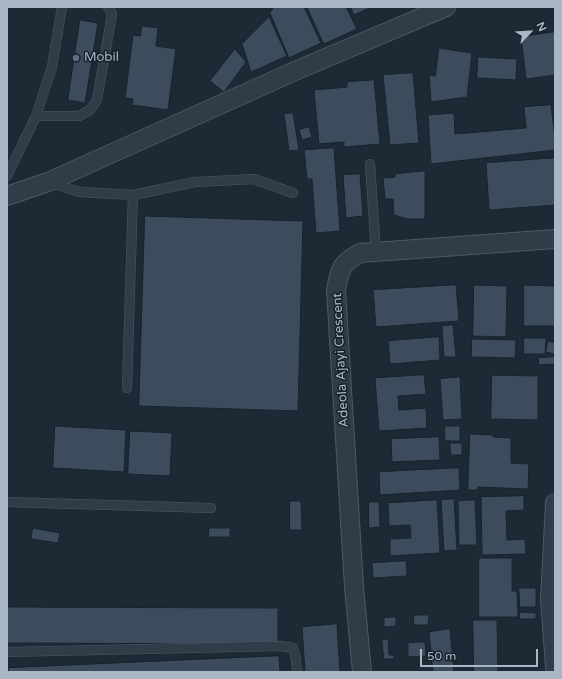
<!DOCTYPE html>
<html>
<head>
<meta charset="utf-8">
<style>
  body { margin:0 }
  #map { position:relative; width:562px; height:679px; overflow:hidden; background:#1d2a36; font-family:"Varela Round",sans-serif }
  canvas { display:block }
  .frame { position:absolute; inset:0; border:8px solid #a9b6c5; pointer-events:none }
  .north { position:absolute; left:510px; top:12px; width:40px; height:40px; -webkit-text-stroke:3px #16212b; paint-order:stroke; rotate:65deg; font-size:11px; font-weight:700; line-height:16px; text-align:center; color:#a9b6c5 }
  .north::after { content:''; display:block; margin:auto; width:14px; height:18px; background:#a9b6c5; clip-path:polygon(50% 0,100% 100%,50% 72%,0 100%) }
  .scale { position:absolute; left:420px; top:649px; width:118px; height:18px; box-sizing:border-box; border:2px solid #a9b6c5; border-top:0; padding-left:5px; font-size:12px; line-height:14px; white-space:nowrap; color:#a9b6c5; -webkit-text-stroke:3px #16212b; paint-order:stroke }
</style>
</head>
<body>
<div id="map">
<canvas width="562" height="679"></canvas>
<div class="frame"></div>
<div class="north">N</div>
<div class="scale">50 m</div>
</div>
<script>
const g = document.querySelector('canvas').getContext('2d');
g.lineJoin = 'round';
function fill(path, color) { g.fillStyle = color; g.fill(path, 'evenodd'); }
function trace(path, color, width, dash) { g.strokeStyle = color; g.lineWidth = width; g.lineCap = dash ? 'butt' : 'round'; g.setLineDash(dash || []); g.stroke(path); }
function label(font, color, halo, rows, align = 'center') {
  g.font = font + ' "Varela Round",sans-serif'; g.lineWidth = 3; g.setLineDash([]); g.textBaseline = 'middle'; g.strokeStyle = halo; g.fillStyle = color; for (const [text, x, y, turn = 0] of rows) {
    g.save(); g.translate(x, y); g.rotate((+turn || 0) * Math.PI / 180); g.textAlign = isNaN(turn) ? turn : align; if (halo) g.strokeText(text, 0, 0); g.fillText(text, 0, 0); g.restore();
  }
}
const building = new Path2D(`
  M 274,7 L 304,7 L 321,43 L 289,58 L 270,13 Z
  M 307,7 L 346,7 L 357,29 L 324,44 Z
  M 351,7 L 372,7 L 354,15 Z
  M 269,17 L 287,56 L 251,72 L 242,44 Z
  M 80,20 L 98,23 L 85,103 L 68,100 Z
  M 142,26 L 158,28 L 156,46 L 176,49 L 168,110 L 132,105 L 133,99 L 125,98 L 133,35 L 140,36 Z
  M 555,32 L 555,75 L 526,79 L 521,37 Z
  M 439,48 L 472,53 L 467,97 L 431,102 L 429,75 L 435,76 Z
  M 235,49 L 246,62 L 224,92 L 210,81 Z
  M 478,57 L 517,59 L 516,80 L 477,78 Z
  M 413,73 L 419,143 L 390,145 L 383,75 Z
  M 374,80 L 380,144 L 344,147 L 344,142 L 319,144 L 314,90 L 347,87 L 347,82 Z
  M 551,105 L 555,138 L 555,150 L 431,164 L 428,115 L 454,113 L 455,134 L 526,128 L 524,107 Z
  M 293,113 L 299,150 L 289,151 L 284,114 Z
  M 309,127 L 312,137 L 302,140 L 299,130 Z
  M 334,148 L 340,231 L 316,233 L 312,179 L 307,179 L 304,150 Z
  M 555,158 L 555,205 L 489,210 L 486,163 Z
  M 425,171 L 425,219 L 408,219 L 394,215 L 393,199 L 385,199 L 383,178 L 395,177 L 395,174 Z
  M 360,174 L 363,216 L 346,218 L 343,175 Z
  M 145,216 L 303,221 L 298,411 L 139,406 Z
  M 456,285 L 459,321 L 376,327 L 373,290 Z
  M 474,285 L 507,286 L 506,337 L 473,336 Z
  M 524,285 L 555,286 L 555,326 L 524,326 Z
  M 453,325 L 456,357 L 444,357 L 442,326 Z
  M 439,337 L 440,360 L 390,364 L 388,341 Z
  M 524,338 L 546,338 L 545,354 L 524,354 Z
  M 472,339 L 516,340 L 515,358 L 472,357 Z
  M 548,341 L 555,343 L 555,354 L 546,352 Z
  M 555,357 L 555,364 L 539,365 L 538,358 Z
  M 424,375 L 426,394 L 398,396 L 399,410 L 426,408 L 427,428 L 379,431 L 375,378 Z
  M 492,375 L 538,376 L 538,420 L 491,419 Z
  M 460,377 L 462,419 L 443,420 L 440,379 Z
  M 55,426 L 126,430 L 124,472 L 53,468 Z
  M 445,426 L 460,426 L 460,441 L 445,441 Z
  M 130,431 L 172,433 L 170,476 L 128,474 Z
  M 470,434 L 493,435 L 493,437 L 511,438 L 511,463 L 529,464 L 528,489 L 478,487 L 477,490 L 468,490 Z
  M 439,437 L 440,460 L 392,462 L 391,439 Z
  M 450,443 L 462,443 L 462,455 L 451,455 Z
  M 459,468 L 460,490 L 380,495 L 379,472 Z
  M 524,496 L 524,510 L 506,511 L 507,540 L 525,539 L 526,554 L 482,555 L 481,497 Z
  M 454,499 L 457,550 L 444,551 L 441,500 Z
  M 437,500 L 440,553 L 390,556 L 390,539 L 411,538 L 410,525 L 389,526 L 388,503 Z
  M 475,500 L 477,545 L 459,545 L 458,501 Z
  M 290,501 L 301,501 L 302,530 L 290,530 Z
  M 369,502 L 379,502 L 380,527 L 369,528 Z
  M 33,528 L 60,533 L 58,543 L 31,539 Z
  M 209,528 L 230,528 L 230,537 L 209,537 Z
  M 479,558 L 512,558 L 512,591 L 517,591 L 518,617 L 479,617 Z
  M 406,561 L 407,576 L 373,578 L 372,563 Z
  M 519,588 L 536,588 L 536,607 L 520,607 Z
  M 7,607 L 278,608 L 278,644 L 7,643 Z
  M 520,612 L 536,613 L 536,619 L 520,619 Z
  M 414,615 L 429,615 L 428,625 L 414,625 Z
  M 396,617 L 396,626 L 384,627 L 384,618 Z
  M 473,620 L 497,620 L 498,672 L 474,672 Z
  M 337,624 L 340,672 L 305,672 L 302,627 Z
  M 450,629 L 454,672 L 433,672 L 429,632 Z
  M 382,639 L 388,639 L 389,655 L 394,655 L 394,659 L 384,659 Z
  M 425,642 L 426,656 L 408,657 L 408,643 Z
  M 279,656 L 280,672 L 9,672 L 8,668 Z`);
fill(building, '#3d4c5c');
trace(building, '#18232d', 1);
const lane = new Path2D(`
  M 36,116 L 79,116 L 90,110 L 97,100 L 112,14 L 108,7
  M 370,164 L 376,252
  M 7,176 L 36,116 L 52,67 L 62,7
  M 49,182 L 79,192 L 133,195 L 195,182 L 254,179 L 293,193
  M 127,388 L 133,195
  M 7,502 L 211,508
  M 7,652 L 281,646 L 293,648 L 296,659 L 297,672`);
const street = new Path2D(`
  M 7,196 L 48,182 L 295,71 L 446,7
  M 555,503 L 550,599 L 555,667
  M 362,672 L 354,587 L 336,290 C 340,269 340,264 360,253 L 555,239`);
trace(lane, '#4d5965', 10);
trace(street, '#4d5965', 20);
trace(lane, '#303c47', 9);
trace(street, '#303c47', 18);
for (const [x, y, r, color] of [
  [76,58,4,"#5c6f8a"]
]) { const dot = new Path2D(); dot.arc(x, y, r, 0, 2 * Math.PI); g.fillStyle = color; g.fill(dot); trace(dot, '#16212b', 1.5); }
label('13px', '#a9b6c5', '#16212b', [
  ["Mobil",84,58]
], 'left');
label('13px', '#a9b6c5', '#16212b', [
  ["Adeola Ajayi Crescent",341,360,-93]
]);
</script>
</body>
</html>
